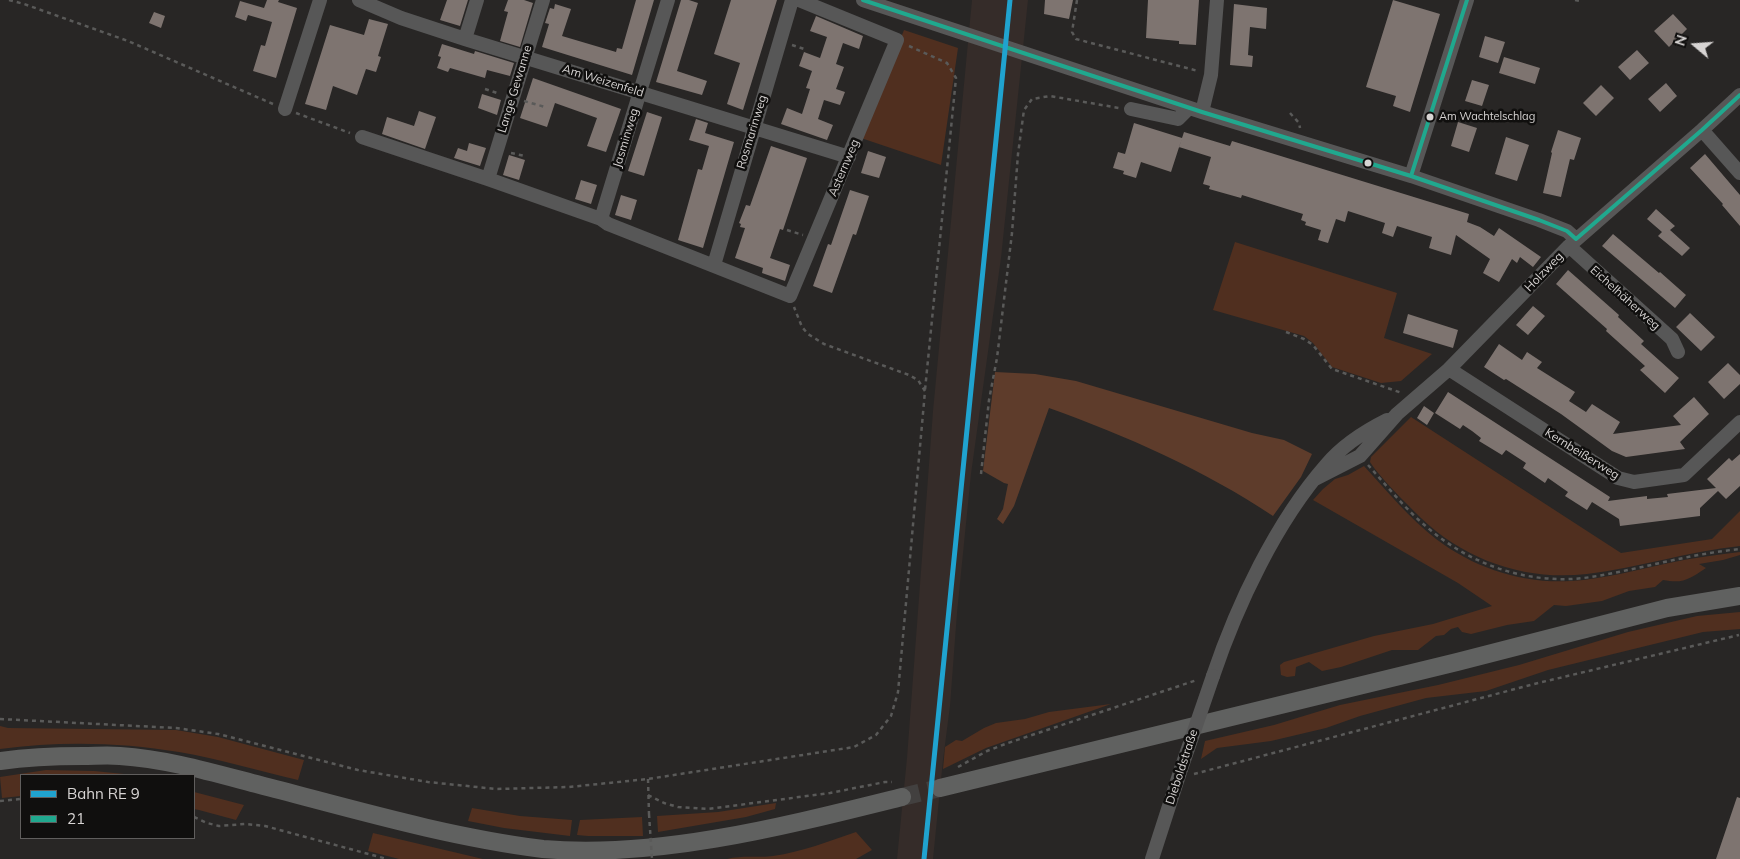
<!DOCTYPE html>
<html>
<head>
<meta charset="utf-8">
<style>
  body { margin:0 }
  #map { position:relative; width:1740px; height:859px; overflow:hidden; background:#282625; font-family:Mulish,sans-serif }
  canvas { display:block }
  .legend { position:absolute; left:20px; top:774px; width:175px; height:65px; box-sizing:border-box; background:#100f0e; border:1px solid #605e5d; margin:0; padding:6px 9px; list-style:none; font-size:15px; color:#d7d4d3 }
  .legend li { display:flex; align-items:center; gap:10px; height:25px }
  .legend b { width:25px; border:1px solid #605e5d }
  .north { position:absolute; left:1670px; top:20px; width:50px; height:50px; -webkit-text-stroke:4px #100f0e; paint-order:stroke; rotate:288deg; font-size:14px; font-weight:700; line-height:20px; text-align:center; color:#d7d4d3 }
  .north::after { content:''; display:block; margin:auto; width:18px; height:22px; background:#d7d4d3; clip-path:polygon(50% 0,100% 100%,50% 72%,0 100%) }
</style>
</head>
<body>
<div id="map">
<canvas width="1740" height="859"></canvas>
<ul class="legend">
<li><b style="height:6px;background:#20a3cf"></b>Bahn RE 9</li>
<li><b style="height:6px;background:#20a88e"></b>21</li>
</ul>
<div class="north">N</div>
</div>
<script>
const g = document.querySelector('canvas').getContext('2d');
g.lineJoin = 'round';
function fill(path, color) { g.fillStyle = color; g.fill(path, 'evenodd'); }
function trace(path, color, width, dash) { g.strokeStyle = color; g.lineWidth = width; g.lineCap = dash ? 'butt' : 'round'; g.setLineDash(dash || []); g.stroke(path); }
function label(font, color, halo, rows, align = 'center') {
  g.font = font + ' Mulish,sans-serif'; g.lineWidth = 5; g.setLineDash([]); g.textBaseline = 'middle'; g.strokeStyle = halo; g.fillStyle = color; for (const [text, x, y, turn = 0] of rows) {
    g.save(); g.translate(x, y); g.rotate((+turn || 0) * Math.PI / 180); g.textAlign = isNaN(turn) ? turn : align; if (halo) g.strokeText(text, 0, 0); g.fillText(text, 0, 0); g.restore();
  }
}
fill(new Path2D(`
  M 972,0 L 1028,0 L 1001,258 L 971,474 L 957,613 L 950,706 L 943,760 L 933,859 L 897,859 L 907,758 L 933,411 Z`), '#352c29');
fill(new Path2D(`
  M 904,30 L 958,48 L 941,165 L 861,138 Z
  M 1235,242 L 1397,293 L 1384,338 L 1432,354 L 1401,381 L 1381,383 L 1332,367 L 1313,343 L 1304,336 L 1213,310 Z
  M 1411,417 L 1621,553 L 1712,539 L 1740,511 L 1740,546 C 1688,551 1639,568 1587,574 C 1526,581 1466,561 1421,518 C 1406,503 1381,479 1370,462 L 1371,457 Z
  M 1364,466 C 1387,491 1409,518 1436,539 C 1474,568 1523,584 1571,581 C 1604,579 1636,570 1669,563 C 1692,558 1716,555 1740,552 L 1740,555 L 1723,560 L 1699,564 L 1706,568 C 1689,579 1684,584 1663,580 L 1655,587 L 1629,591 L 1602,601 L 1566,606 L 1554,605 L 1534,621 L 1507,625 L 1471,634 L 1462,632 L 1458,627 L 1451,629 L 1444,635 L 1436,636 L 1418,650 L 1392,650 L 1341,667 L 1322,671 L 1309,662 L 1296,667 L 1295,676 L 1287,677 L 1281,675 L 1280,665 L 1284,662 L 1374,636 L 1433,624 L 1492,606 L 1458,583 L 1313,500 L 1323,489 L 1335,479 L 1348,475 Z
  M 1740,612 L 1740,629 L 1703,632 L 1548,670 L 1486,691 L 1426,698 L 1360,716 L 1326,728 L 1271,741 L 1217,748 L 1201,759 L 1205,741 L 1274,725 L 1340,705 L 1438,685 L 1519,665 L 1628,632 L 1697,616 Z
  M 1111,704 L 986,748 L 943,769 L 945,747 L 956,740 L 962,741 L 984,728 L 996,723 L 1025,719 L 1049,712 Z
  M 0,726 L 8,728 L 176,730 L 218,737 L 304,760 L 298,780 C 259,771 219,759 179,752 C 120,742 59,741 0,749 Z
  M 46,770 L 94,771 L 134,775 L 21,775 L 21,796 L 2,798 L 0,777 Z
  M 194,792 L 198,793 L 244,805 L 236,820 L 199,810 L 194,809 Z
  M 776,803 L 775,809 L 746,817 L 658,832 L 657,816 L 718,812 Z
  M 472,808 L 520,816 L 572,820 L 570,836 L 504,828 L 468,821 Z
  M 642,817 L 643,836 L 588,836 L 577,835 L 580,820 Z
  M 856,832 L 872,850 L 856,859 L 727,859 C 742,855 758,858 773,856 C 802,852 829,841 856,832 Z
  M 373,833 L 483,859 L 399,859 L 368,851 Z`), '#502f1f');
fill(new Path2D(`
  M 995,372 L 1035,374 L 1076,381 L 1252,433 L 1284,440 L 1312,454 L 1301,477 L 1273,516 C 1204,470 1127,436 1049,408 L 1014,506 L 1003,524 L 997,519 L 1003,509 L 1008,484 L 1004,483 L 983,471 Z`), '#5e3c2b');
fill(new Path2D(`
  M 267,0 L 279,0 L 278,2 L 297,8 L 276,78 L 253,71 L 261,45 L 265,46 L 272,22 L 248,15 L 246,21 L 235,17 L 240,1 L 264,8 Z
  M 447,0 L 468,0 L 460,26 L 440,20 Z
  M 508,0 L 524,0 L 533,3 L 520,47 L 500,41 L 508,12 L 504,11 Z
  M 636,0 L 654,0 L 632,75 L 542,47 L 549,24 L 545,23 L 550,8 L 554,9 L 555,4 L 571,9 L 562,36 L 616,52 L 617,48 L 622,49 Z
  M 681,0 L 689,0 L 698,3 L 677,71 L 707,81 L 702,95 L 656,82 Z
  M 731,0 L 777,0 L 743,110 L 727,104 L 740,63 L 714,54 Z
  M 1045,0 L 1073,0 L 1069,19 L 1044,14 Z
  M 1148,0 L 1199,0 L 1196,45 L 1179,44 L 1179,41 L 1146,38 Z
  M 1393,0 L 1440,14 L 1410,112 L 1393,106 L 1396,96 L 1366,87 Z
  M 1234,4 L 1267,8 L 1266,29 L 1250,27 L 1248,55 L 1253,56 L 1252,67 L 1230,65 Z
  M 154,12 L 165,16 L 161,28 L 149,23 Z
  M 1673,14 L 1687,29 L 1669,47 L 1654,31 Z
  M 816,16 L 863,36 L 859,49 L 843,43 L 836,64 L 844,67 L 836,89 L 845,92 L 840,105 L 824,100 L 818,119 L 833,125 L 827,140 L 781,124 L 787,108 L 802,114 L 810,89 L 806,88 L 812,71 L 799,66 L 804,52 L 820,58 L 827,37 L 810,31 Z
  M 369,19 L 388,24 L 378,56 L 381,57 L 376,72 L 366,69 L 357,95 L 333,86 L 326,110 L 305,104 L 330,25 L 364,35 Z
  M 1485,36 L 1505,42 L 1498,63 L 1479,57 Z
  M 442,44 L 474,54 L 475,51 L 514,63 L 510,76 L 487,70 L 485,78 L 450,68 L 448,72 L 437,68 L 441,57 L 438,56 Z
  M 1637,50 L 1649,63 L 1630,80 L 1618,67 Z
  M 1504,57 L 1540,68 L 1535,84 L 1499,73 Z
  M 533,78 L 621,109 L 606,152 L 587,146 L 597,118 L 555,103 L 547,127 L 520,118 Z
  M 1472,80 L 1489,85 L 1482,106 L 1465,101 Z
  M 1666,83 L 1677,96 L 1660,112 L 1648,99 Z
  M 1601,85 L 1614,98 L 1596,116 L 1583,103 Z
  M 482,94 L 501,100 L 497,115 L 478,108 Z
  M 419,111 L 436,117 L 425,149 L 382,134 L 387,117 L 414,126 Z
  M 647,112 L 662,117 L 644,176 L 628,171 Z
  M 696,119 L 708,123 L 705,133 L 734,142 L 703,248 L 678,240 L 698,169 L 702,170 L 709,146 L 689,140 Z
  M 1458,122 L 1477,128 L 1469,152 L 1451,146 Z
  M 1134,123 L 1182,138 L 1171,172 L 1141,162 L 1136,178 L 1123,174 L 1124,171 L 1113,168 L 1118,152 L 1125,154 Z
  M 1558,130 L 1581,138 L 1574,160 L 1570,159 L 1561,197 L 1543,193 L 1552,153 L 1551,152 Z
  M 1184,132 L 1230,146 L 1232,141 L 1469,214 L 1467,222 L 1480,227 L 1494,236 L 1499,228 L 1541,257 L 1533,267 L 1520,257 L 1517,263 L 1512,259 L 1499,282 L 1483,273 L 1490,259 L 1456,235 L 1451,255 L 1429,248 L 1432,237 L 1397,226 L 1393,237 L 1382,233 L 1385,223 L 1348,211 L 1345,222 L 1336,219 L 1328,243 L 1318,240 L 1321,230 L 1305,225 L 1306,222 L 1301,220 L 1303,214 L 1242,195 L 1241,198 L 1209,189 L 1210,186 L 1203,184 L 1211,157 L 1179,147 Z
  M 1506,137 L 1529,145 L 1517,181 L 1495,174 Z
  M 469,143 L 486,148 L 480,166 L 454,158 L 458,148 L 467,151 Z
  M 771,146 L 807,158 L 783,230 L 780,229 L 770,258 L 790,265 L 785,281 L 762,273 L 763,268 L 735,258 L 745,228 L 740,227 L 741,224 L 739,223 L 746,205 L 750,206 Z
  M 868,151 L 886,157 L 879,178 L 861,173 Z
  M 1705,154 L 1740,195 L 1740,226 L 1722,205 L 1723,204 L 1690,168 Z
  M 509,155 L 525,160 L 519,180 L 503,175 Z
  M 581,180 L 597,185 L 591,204 L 575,199 Z
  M 850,190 L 869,196 L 856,235 L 853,234 L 832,293 L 813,286 L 828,244 L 831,245 Z
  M 621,195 L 637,200 L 631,220 L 615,215 Z
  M 1656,209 L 1675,226 L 1670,230 L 1690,248 L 1682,256 L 1658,236 L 1662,232 L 1647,219 Z
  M 1613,234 L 1659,273 L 1660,272 L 1686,295 L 1675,308 L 1602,246 Z
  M 1568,270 L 1619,315 L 1618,317 L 1644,341 L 1641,344 L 1679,378 L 1665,393 L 1640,370 L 1645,366 L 1606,331 L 1607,329 L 1556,284 Z
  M 1533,306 L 1545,316 L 1528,335 L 1516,325 Z
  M 1690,313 L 1715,337 L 1701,351 L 1676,327 Z
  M 1408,314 L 1458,330 L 1453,348 L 1403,333 Z
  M 1499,344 L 1522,360 L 1527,352 L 1542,362 L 1537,368 L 1575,392 L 1569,401 L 1586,412 L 1592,404 L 1620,422 L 1613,434 L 1681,425 L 1673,416 L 1694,397 L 1709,414 L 1680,442 L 1685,449 L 1626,457 L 1612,451 L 1561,414 L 1506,379 L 1504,380 L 1484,367 Z
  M 1728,363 L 1740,375 L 1740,384 L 1724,399 L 1708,382 Z
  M 1448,392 L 1610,497 L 1608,501 L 1647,496 L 1647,499 L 1668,497 L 1667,494 L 1716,488 L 1707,479 L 1729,458 L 1732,461 L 1740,454 L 1740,486 L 1726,499 L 1718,491 L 1700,508 L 1700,516 L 1620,526 L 1619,519 L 1592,502 L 1587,510 L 1565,496 L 1568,492 L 1548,478 L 1545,483 L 1523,468 L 1526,463 L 1506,450 L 1502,455 L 1479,441 L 1481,438 L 1472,431 L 1463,425 L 1460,429 L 1435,413 Z
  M 1424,406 L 1434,413 L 1427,425 L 1417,418 Z
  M 1737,797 L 1740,798 L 1740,859 L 1716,859 Z`), '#7e7470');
trace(new Path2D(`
  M 902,797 L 940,788`), '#42403f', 18, [18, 9]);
trace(new Path2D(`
  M 9,0 L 24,4 L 128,41 L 273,104
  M 1077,0 L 1072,32 L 1076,39 L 1198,71
  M 1575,0 L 1580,1
  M 792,45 L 807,50
  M 909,46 L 947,63 L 956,78 L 925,390
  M 485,89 L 500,94
  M 524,101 L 545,107
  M 296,113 L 350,133
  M 1290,113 L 1299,123 L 1300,128
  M 511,153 L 525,156
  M 787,230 L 803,235
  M 1286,332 L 1304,339 L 1313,345 L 1332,369 L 1402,393
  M 1368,465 C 1387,486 1406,510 1428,528 C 1472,566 1532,586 1591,577 C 1641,569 1689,554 1740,549
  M 981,474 L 989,400 L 997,358 L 1012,233 L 1018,154 L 1024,110 L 1032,99 L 1050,96 L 1119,108
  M 0,719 L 176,728 L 218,734 L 358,770 L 428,782 L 496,789 L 569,787 L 648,779 L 854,747 L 876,735 L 891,716 L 898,692 L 925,391 L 918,380 L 909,375 L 824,344 L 808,334 L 802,327 L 794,307
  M 958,767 L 987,751 L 1008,743 L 1197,680
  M 1194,774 L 1534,684 L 1739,635
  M 648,779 L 649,814
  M 648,795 L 664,803 L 678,807 L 708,809 L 830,793 L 885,782 L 892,782
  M 0,801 L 21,799
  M 194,817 L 207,823 L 219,826 L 245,824 L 265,826 L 387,859`), '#5a5a59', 2.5, [4, 4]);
trace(new Path2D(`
  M 359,0 L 401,18 L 465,39 L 849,157
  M 863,0 L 1202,112 L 1411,176 L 1539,220 L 1567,231 L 1576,239
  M 465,39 L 477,0
  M 285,109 L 320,0
  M 1131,109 L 1178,119 L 1189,108
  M 1202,112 L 1211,75 L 1217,0
  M 1702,130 L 1740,173
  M 362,137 L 488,179 L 601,219 L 608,224 L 790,296 L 897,40 L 799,0
  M 1411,176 L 1467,0
  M 488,179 L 543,0
  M 601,219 L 668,0
  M 1569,246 L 1672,339 L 1678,352
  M 714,265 L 792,0
  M 1449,369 L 1618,478 L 1634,482 L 1684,475 L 1740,422
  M 1315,479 L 1360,456 L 1397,414 L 1449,369 L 1569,246 L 1702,130 L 1740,95
  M 1213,676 C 1237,605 1276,522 1326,465 C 1342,446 1365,431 1387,420
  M 1152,859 L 1181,769`), '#575757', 14);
trace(new Path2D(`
  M 0,761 C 28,757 55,756 83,756 C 95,756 108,755 120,756 C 167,759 214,773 260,785 C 353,809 447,837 543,849 C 660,859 789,825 902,797
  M 940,788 L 1457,662 L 1667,608 L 1740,596`), '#606160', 18);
trace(new Path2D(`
  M 649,814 L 652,859`), '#5a5a59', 2.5, [4, 4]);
trace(new Path2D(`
  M 1181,769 L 1213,676`), '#575757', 14);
trace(new Path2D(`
  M 863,0 L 1202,112 L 1411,176 L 1539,220 L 1567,231 L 1576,239
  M 1411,176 L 1467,0
  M 1576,239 L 1702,130 L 1740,95`), '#20a88e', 4);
trace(new Path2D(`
  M 924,859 L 1010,0`), '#20a3cf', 5);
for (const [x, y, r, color] of [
  [1430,117,4.5,"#d7d4d3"],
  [1368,163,4.5,"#d7d4d3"]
]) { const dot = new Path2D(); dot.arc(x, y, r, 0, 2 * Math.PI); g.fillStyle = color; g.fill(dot); trace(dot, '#100f0e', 2); }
label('11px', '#d7d4d3', '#100f0e', [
  ["Am Wachtelschlag",1439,117]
], 'left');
label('12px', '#d7d4d3', '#100f0e', [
  ["Am Weizenfeld",603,81,17],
  ["Lange Gewanne",515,89,-73],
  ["Rosmarinweg",752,132,-73],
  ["Jasminweg",626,138,-73],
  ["Asternweg",844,168,-67],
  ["Holzweg",1544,272,-46],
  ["Eichelhäherweg",1625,298,42],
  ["Kernbeißerweg",1582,454,32],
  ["Dieboldstraße",1182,767,-72]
]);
</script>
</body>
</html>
